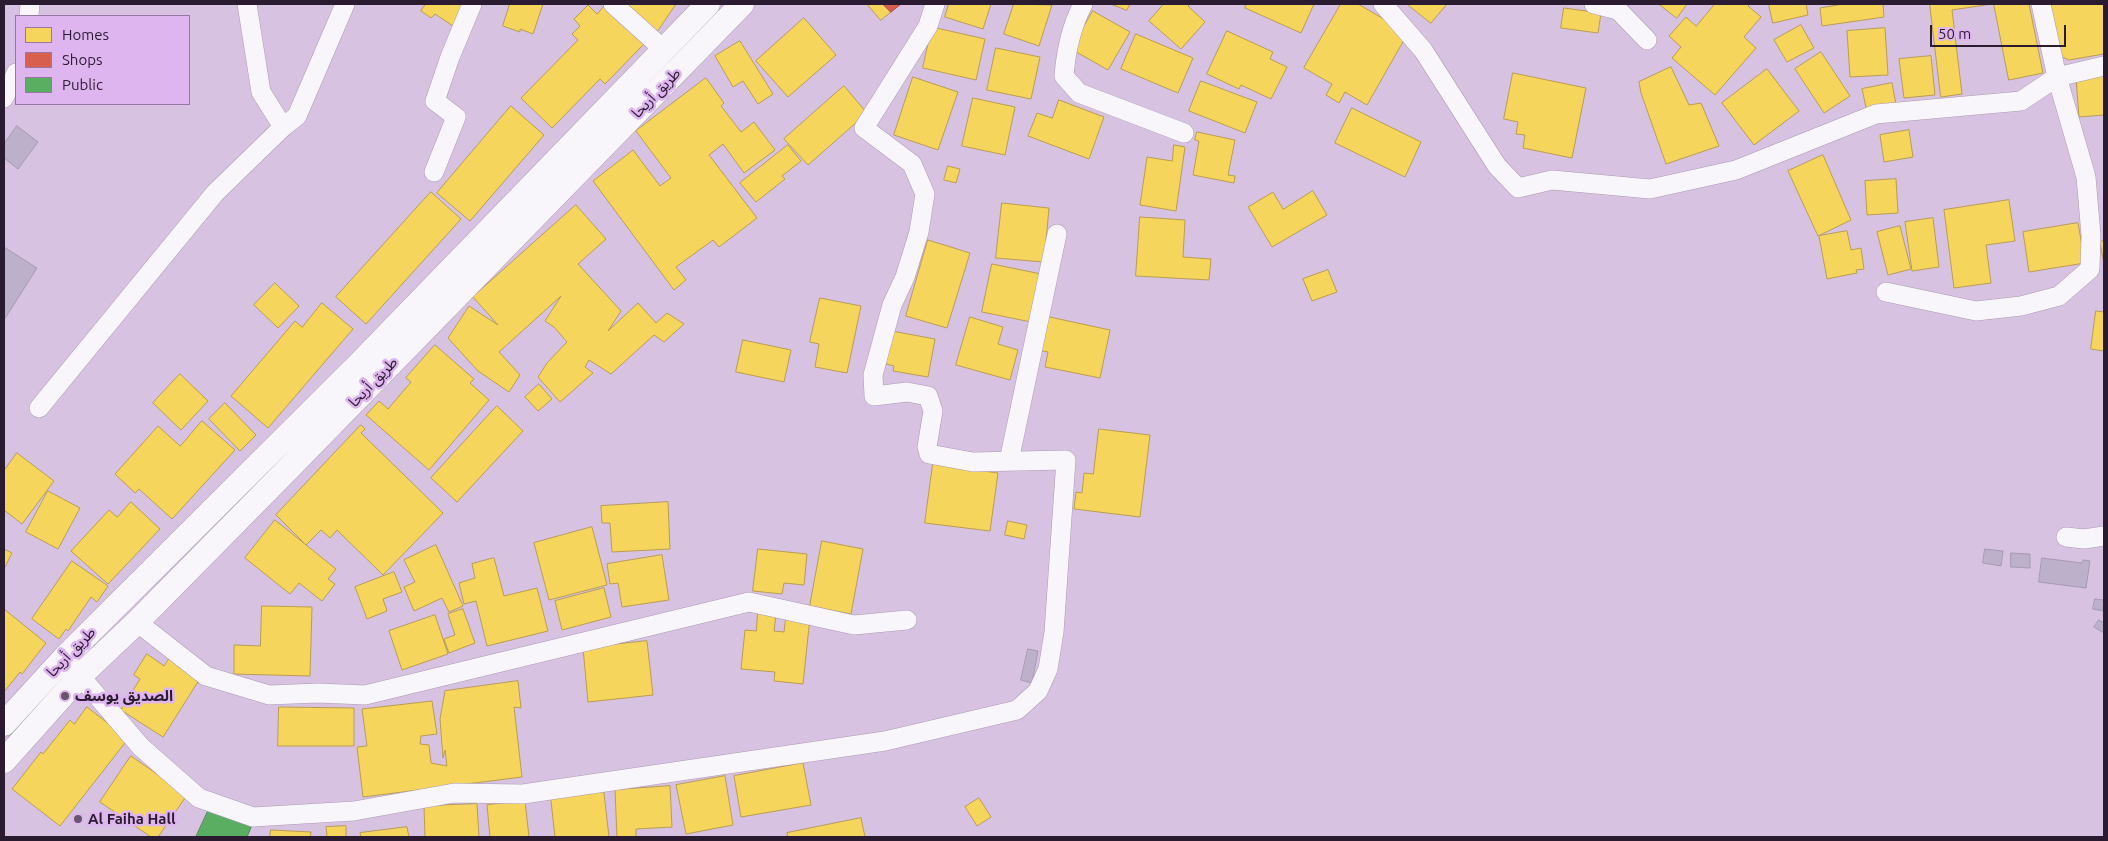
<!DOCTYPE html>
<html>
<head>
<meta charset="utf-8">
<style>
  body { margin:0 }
  #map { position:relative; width:2108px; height:841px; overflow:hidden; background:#d8c2e2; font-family:Ubuntu,sans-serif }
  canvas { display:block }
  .frame { position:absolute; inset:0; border:5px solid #2b1b31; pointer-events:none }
  .legend { position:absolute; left:15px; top:15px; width:175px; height:90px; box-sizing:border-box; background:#deb5ef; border:1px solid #9677a3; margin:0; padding:6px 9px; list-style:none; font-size:15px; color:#2b1b31 }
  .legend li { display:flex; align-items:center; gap:10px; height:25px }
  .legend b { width:25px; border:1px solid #9677a3 }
  .scale { position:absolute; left:1930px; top:25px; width:136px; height:22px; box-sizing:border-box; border:2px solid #2b1b31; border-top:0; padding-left:6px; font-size:15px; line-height:18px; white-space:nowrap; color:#2b1b31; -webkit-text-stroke:4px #deb5ef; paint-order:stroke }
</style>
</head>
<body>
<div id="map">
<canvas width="2108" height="841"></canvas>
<div class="frame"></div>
<ul class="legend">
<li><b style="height:14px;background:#f6d55c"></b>Homes</li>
<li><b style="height:14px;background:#d6604d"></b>Shops</li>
<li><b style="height:14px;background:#5aae61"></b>Public</li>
</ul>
<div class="scale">50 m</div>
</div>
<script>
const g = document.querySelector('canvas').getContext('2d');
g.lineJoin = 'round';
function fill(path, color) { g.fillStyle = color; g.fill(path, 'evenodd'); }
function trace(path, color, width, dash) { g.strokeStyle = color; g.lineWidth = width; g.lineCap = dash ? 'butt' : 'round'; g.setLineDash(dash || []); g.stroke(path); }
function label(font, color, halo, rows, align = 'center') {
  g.font = font + ' Ubuntu,"Noto Sans Arabic",sans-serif'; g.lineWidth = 5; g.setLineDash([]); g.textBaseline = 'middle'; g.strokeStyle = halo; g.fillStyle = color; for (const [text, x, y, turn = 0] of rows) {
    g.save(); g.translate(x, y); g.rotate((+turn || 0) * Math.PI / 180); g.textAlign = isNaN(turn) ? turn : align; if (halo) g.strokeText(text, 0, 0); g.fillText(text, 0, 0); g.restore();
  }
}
const homes = new Path2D(`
  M 426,4 L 468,4 L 453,26 L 435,14 L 431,18 L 421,11 Z
  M 510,4 L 543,4 L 533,34 L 520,29 L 520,32 L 503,26 Z
  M 606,4 L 645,43 L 605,84 L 600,79 L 552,128 L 521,98 L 578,40 L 572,34 L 580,26 L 574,19 L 588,5 L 597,14 Z
  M 624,4 L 676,4 L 657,32 Z
  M 867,4 L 883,4 L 891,12 L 881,20 Z
  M 949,4 L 991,4 L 983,29 L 945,17 Z
  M 1014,4 L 1052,5 L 1039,46 L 1004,34 Z
  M 1111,4 L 1130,4 L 1127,10 Z
  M 1164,4 L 1190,4 L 1188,6 L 1205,22 L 1181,49 L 1149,21 Z
  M 1247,4 L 1314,4 L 1301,33 L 1245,8 Z
  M 1341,4 L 1358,4 L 1408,33 L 1367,105 L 1345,92 L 1339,103 L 1326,95 L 1332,84 L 1304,68 Z
  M 1407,4 L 1447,4 L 1431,23 Z
  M 1659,4 L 1687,4 L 1677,18 Z
  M 1715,4 L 1750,4 L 1748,6 L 1761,17 L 1744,37 L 1756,48 L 1715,95 L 1672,58 L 1681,47 L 1669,36 L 1686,17 L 1696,26 Z
  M 1769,4 L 1806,4 L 1808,15 L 1773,23 Z
  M 1837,4 L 1883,4 L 1884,17 L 1822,26 L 1820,8 L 1838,5 Z
  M 1930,4 L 1992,4 L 1952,10 L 1962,94 L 1941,97 Z
  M 1994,4 L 2029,4 L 2043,73 L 2009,80 Z
  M 2051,4 L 2104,4 L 2104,54 L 2069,60 L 2060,56 Z
  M 1564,8 L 1601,13 L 1598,33 L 1561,28 Z
  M 1093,11 L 1130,32 L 1108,70 L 1071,49 Z
  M 804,18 L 836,55 L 788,97 L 756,61 Z
  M 1801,25 L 1814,48 L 1787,62 L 1774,40 Z
  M 932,27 L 985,39 L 976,80 L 923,68 Z
  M 1885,28 L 1888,75 L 1850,77 L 1847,31 Z
  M 1227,31 L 1273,52 L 1270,59 L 1287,67 L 1271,99 L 1241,85 L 1239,89 L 1207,74 Z
  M 1136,34 L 1193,58 L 1178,93 L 1121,69 Z
  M 740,41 L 773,94 L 758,104 L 743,81 L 733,87 L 715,56 Z
  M 996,48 L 1040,57 L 1031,99 L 987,90 Z
  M 1821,52 L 1850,96 L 1824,113 L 1795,69 Z
  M 1931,56 L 1935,95 L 1904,98 L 1899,59 Z
  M 1671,67 L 1689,105 L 1701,103 L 1719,146 L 1666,164 L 1641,93 L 1639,82 Z
  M 1767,69 L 1799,111 L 1754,145 L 1722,103 Z
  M 1513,73 L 1586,88 L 1572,158 L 1523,148 L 1525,135 L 1516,134 L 1518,122 L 1504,119 Z
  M 2104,76 L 2104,115 L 2079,117 L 2076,78 Z
  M 913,77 L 958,92 L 938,150 L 894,135 Z
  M 706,78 L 724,103 L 721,106 L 741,132 L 754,122 L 775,150 L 744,173 L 723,144 L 709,155 L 757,218 L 719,247 L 713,240 L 676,267 L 686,280 L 674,290 L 593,181 L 633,150 L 660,186 L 671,178 L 636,131 Z
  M 1201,81 L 1257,102 L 1245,133 L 1189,111 Z
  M 1892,83 L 1897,110 L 1868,116 L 1862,89 Z
  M 844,86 L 867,113 L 808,165 L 784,139 Z
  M 973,98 L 1015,107 L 1005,155 L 962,146 Z
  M 1059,100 L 1104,117 L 1089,159 L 1028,136 L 1037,113 L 1052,118 Z
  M 511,106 L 544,135 L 470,221 L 437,193 Z
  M 1352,108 L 1421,142 L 1405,177 L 1335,143 Z
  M 1909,130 L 1913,157 L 1884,162 L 1880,135 Z
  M 1197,132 L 1235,140 L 1228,175 L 1235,176 L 1234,183 L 1193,175 L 1199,141 L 1195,140 Z
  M 788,145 L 801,161 L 782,176 L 785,179 L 756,202 L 740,183 Z
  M 1174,145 L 1185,147 L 1176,211 L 1140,205 L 1147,157 L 1172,161 Z
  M 1823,155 L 1851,220 L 1818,236 L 1788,171 Z
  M 948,166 L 960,169 L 956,183 L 944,180 Z
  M 1896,179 L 1898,213 L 1867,215 L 1865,181 Z
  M 1313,191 L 1327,215 L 1272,247 L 1248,207 L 1273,192 L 1283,209 Z
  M 431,192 L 461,219 L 366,324 L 336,297 Z
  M 2009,200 L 2015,241 L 1986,245 L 1991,283 L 1954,288 L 1944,210 Z
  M 1002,203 L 1049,208 L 1044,262 L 996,258 Z
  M 576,205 L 606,239 L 578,264 L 621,311 L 608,331 L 638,303 L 656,323 L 667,313 L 684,324 L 664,342 L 654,335 L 611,374 L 589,360 L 585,367 L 593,373 L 560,402 L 538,377 L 547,363 L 567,342 L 554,327 L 545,321 L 561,296 L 499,352 L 520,375 L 509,392 L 478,371 L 448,338 L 469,306 L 498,325 L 473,297 Z
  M 1140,217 L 1185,220 L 1183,257 L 1211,259 L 1209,280 L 1136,276 Z
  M 1933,218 L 1939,267 L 1912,271 L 1905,222 Z
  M 2078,223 L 2085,263 L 2029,272 L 2023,232 Z
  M 1900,226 L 1911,269 L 1888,275 L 1877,232 Z
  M 1847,231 L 1851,250 L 1861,248 L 1864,269 L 1856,270 L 1857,273 L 1827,279 L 1819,236 Z
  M 928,240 L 970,253 L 947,328 L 906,316 Z
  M 2100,241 L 2104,241 L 2104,263 Z
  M 992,264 L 1041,274 L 1031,322 L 982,312 Z
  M 1328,270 L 1337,292 L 1312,301 L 1303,279 Z
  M 275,283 L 299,306 L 278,328 L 254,305 Z
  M 820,298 L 861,306 L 847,373 L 815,367 L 819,344 L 810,342 Z
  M 322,303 L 353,329 L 268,428 L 231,396 L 295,321 L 302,327 Z
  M 2096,311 L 2104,312 L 2104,351 L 2091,349 Z
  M 1045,316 L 1110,330 L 1100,378 L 1045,367 L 1048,352 L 1037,350 Z
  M 970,317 L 1003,327 L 998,344 L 1018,350 L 1010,380 L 956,365 Z
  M 892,331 L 935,339 L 928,377 L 893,371 L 894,366 L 886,364 Z
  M 743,340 L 791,350 L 784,382 L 736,372 Z
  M 435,345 L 474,379 L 470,383 L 489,400 L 429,470 L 366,415 L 379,401 L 388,409 L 411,382 L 406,378 Z
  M 180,374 L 208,401 L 181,430 L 153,403 Z
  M 539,384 L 552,399 L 538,411 L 525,397 Z
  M 225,403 L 256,435 L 240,451 L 209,419 Z
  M 497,406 L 523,431 L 457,502 L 431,478 Z
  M 202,421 L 235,450 L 172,519 L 139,489 L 135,493 L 115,474 L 158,426 L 180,446 Z
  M 361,425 L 365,429 L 361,433 L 443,513 L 383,575 L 337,530 L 330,538 L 321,530 L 306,545 L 276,515 Z
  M 1099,429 L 1150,435 L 1140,517 L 1074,509 L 1076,492 L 1082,493 L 1084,473 L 1093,474 Z
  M 17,453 L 54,481 L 22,524 L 4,510 L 4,471 Z
  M 933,464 L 998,473 L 990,531 L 925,523 Z
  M 48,491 L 80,508 L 58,549 L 26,532 Z
  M 131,502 L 160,529 L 108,584 L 71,551 L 109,510 L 117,517 Z
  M 668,502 L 670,549 L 612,552 L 610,523 L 602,523 L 601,506 Z
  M 275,520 L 336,569 L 328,579 L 335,584 L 322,601 L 299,583 L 290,594 L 245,558 Z
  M 1008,521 L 1027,525 L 1024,539 L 1005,535 Z
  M 592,527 L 607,585 L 549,600 L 534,543 Z
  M 822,541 L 863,549 L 851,614 L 810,606 Z
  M 436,545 L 463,606 L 449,612 L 442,598 L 414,611 L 404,587 L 415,582 L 404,560 Z
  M 4,549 L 12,553 L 4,569 Z
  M 758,549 L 807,554 L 804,585 L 784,583 L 782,594 L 753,591 Z
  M 662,555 L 669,600 L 622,607 L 618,583 L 610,584 L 607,564 Z
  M 494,558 L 504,596 L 537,588 L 548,631 L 487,646 L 476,601 L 464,604 L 459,583 L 475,578 L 472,564 Z
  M 72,561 L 108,586 L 97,602 L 91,597 L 68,631 L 66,629 L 59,639 L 32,619 Z
  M 394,572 L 402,592 L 383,599 L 387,611 L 367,619 L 355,587 Z
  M 604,588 L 611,617 L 562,630 L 555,601 Z
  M 262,606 L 312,607 L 310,676 L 234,674 L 234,645 L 260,646 Z
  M 4,609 L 46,643 L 22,674 L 20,672 L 4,692 Z
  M 463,609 L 475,643 L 449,653 L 444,639 L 455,635 L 448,614 Z
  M 758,613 L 776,615 L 774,631 L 784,632 L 786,615 L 810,617 L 803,684 L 774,681 L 775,672 L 741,669 L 745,630 L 756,631 Z
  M 435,615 L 448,654 L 402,670 L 389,631 Z
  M 647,641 L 653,695 L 588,702 L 583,648 Z
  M 147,654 L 164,666 L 170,657 L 201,677 L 163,737 L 121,710 L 140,679 L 134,675 Z
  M 518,681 L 521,708 L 514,707 L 522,777 L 363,797 L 357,747 L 367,746 L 362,709 L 432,701 L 437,734 L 421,736 L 420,744 L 429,745 L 431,763 L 447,766 L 445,750 L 443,758 L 440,719 L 445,691 Z
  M 87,707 L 128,739 L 60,826 L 12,789 L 41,752 L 43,754 L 70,720 L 74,724 Z
  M 279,707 L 354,708 L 354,746 L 278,746 Z
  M 131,756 L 187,795 L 158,837 L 151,837 L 100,802 Z
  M 803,763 L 811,805 L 741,817 L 734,776 Z
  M 725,776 L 733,825 L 686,834 L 676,785 Z
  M 603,785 L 609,837 L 555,837 L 550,792 Z
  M 670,786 L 672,827 L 636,829 L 636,837 L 617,837 L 615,790 Z
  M 979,798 L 991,817 L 977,826 L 965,807 Z
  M 525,801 L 529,837 L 490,837 L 487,805 Z
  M 477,804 L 479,837 L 425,837 L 424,806 Z
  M 861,818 L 865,837 L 788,837 L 787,833 Z
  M 346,826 L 346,837 L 327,837 L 326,827 Z
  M 407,827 L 409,837 L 361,837 L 360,833 Z
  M 271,830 L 311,832 L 310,837 L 270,837 Z`);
fill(homes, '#f6d55c');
trace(homes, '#b99d4f', 1);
const shops = new Path2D(`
  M 883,4 L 901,4 L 891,12 Z`);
fill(shops, '#d6604d');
trace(shops, '#a34b45', 1);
const public = new Path2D(`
  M 210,807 L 252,825 L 247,837 L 196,837 Z`);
fill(public, '#5aae61');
trace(public, '#4c8253', 1);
const building = new Path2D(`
  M 17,126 L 38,142 L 18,169 L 4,158 L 4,144 Z
  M 4,247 L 37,268 L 4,320 Z
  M 1985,549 L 2003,551 L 2001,566 L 1983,563 Z
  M 2011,553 L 2030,554 L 2030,568 L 2011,567 Z
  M 2042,558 L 2082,563 L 2083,560 L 2090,561 L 2086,588 L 2039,582 Z
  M 2095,599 L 2104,600 L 2103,611 L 2093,609 Z
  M 2099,620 L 2104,623 L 2104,633 L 2094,627 Z
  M 1028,649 L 1038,651 L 1032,683 L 1021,680 Z`);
fill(building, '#bdb0cb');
trace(building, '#a699b3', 1);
const minor = new Path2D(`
  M 247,4 L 261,92 L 283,127
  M 613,4 L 663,49
  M 1083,4 C 1071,27 1066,50 1064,76 L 1079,93 L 1184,133
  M 1383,4 L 1423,50 L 1497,166 L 1518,188 L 1552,180 L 1650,189 L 1736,170 L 1876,114 L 2021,101 L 2057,77 L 2086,177 L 2091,235 L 2090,269 L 2059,296 L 2021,306 L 1976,311 L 1886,292
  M 1594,4 L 1618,10 L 1647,40
  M 2041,4 L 2057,77 L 2104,66
  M 29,16 L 30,4
  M 4,98 L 16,73
  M 434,172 L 456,117 L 435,101 L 450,57 L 472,4
  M 39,408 L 215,193 L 283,127 L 297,116 L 345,4
  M 1009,461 L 1057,234
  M 2066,537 L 2084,539 L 2104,536
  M 137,622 L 206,676 L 269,695 L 318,693 L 365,695 L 749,602 L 854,625 L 907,620
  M 63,660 L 80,676 L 141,747 L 199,798 L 253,817 L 354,811 L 454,793 L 523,794 L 885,741 L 1017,710 L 1038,691 L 1048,669 L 1054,632 L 1066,460 L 973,462 L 929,454 L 927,447 L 933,411 L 928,396 L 907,392 L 874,396 L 873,375 L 892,305 L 905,277 L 919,232 L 925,194 L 912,164 L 864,128 L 928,26 L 935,4`);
const major = new Path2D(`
  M 4,724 L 65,657 L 361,362 L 708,4
  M 4,761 L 80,676 L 137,622 L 290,467 L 742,4`);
trace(minor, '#aa99b2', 20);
trace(major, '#aa99b2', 25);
trace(minor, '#f9f6fb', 19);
trace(major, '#f9f6fb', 24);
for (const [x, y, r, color] of [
  [65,696,5,"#68556f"],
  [78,819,5,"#68556f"]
]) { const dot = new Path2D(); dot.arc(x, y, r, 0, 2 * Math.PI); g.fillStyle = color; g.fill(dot); trace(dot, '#deb5ef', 2); }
label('15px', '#2b1b31', '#deb5ef', [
  ["طريق أريحا",656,93,-46],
  ["طريق أريحا",373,382,-46],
  ["طريق أريحا",71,652,-46]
]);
label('bold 15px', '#2b1b31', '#deb5ef', [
  ["الصديق يوسف",75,696],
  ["Al Faiha Hall",88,819]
], 'left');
</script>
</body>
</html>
